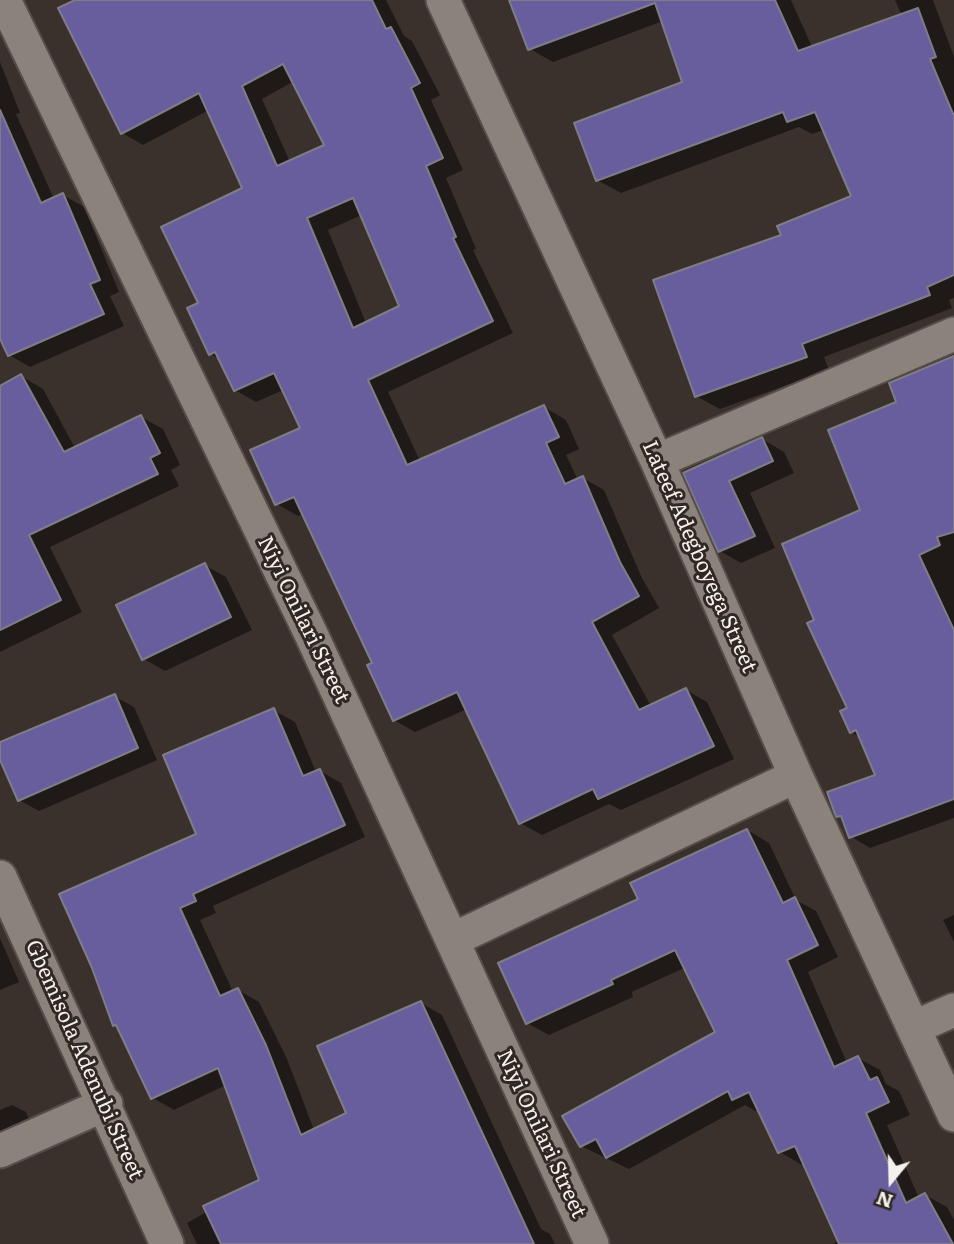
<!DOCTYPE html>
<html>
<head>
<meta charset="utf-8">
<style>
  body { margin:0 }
  #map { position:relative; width:954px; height:1244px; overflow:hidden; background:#3a312d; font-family:Literata,serif }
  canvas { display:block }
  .north { position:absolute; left:856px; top:1146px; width:70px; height:70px; -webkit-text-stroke:5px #302823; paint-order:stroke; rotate:199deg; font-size:19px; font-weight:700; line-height:28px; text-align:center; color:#f6f0ed }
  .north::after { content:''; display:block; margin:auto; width:24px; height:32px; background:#f6f0ed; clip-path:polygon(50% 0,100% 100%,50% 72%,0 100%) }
</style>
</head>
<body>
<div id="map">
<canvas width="954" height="1244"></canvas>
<div class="north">N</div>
</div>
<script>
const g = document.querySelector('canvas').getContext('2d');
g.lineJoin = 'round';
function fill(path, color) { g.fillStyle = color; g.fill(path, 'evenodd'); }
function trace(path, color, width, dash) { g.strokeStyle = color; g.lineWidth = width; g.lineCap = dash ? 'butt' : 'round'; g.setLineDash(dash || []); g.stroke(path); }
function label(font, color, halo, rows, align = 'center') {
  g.font = font + ' Literata,serif'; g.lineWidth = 6; g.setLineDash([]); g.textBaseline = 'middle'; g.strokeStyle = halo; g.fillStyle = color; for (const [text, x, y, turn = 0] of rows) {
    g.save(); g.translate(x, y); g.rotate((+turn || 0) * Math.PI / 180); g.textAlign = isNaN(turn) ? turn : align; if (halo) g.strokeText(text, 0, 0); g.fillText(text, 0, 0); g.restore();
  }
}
fill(new Path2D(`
  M 79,0 L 386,0 L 404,36 L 412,41 L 440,95 L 431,100 L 463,170 L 446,178 L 476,249 L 473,250 L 513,333 L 388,392 L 420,461 L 544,407 L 566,420 L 579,449 L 566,455 L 578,480 L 583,478 L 604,490 L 641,576 L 659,608 L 612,635 L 651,706 L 686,690 L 707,702 L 734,759 L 621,810 L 609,804 L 542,835 L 520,823 L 467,709 L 415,732 L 394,720 L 374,664 L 304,514 L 298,516 L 277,504 L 302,429 L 283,390 L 256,402 L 235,390 L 221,360 L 210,354 L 200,304 L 244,189 L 209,110 L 143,145 L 122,133 ZM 294,81 L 327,146 L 290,162 L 262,99 ZM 362,215 L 401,307 L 366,323 L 328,230 Z
  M 513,0 L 791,0 L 812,47 L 902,16 L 895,0 L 933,0 L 954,57 L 954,298 L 949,300 L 952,308 L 824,357 L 829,370 L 720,409 L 696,396 L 783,236 L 853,197 L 824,130 L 812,134 L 799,127 L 621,193 L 597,180 L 684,84 L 663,21 L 553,62 L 530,49 Z
  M 0,62 L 20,113 L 16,114 L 54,199 L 63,195 L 84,207 L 119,292 L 110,296 L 124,326 L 30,367 L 9,355 L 0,335 Z
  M 954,357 L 954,818 L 870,848 L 850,836 L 844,820 L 838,816 L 878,776 L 861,738 L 851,732 L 849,709 L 816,621 L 862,511 L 899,403 Z
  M 21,376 L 43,389 L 75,448 L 141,417 L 163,429 L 180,465 L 171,470 L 179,486 L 50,547 L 82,612 L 0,652 L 0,388 Z
  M 762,439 L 784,452 L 794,473 L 750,493 L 775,548 L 741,563 L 720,551 L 685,473 Z
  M 204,565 L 226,577 L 252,630 L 165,671 L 144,659 Z
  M 114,696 L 134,707 L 157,760 L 39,811 L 19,800 L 0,755 L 0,744 Z
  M 273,710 L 295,722 L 316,772 L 320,771 L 341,783 L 365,837 L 213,906 L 216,913 L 200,920 L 233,992 L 238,990 L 259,1002 L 287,1059 L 314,1130 L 349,1114 L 421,1003 L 442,1015 L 541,1229 L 550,1234 L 555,1244 L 197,1244 L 187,1223 L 261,1181 L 226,1085 L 174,1110 L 153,1098 L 115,1025 L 198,835 Z
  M 747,830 L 769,843 L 796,900 L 816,911 L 838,957 L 808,972 L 847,1063 L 858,1058 L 880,1070 L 886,1084 L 899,1091 L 910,1115 L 887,1125 L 919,1198 L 925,1195 L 947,1207 L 954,1220 L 954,1244 L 833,1244 L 839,1240 L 805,1163 L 802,1165 L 780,1152 L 759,1109 L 755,1111 L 745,1105 L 629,1169 L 581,1146 L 718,1033 L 686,967 L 632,992 L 633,997 L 549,1035 L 527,1023 L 640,900 Z
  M 954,915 L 954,942 L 943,920 Z
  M 0,938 L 19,982 L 0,990 Z
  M 12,1105 L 26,1112 L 33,1128 L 0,1134 L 0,1110 Z`), '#0007');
const building = new Path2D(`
  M 75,0 L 372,0 L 386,29 L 391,27 L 420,83 L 411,88 L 443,158 L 426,166 L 456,237 L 453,238 L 493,321 L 368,380 L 407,465 L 544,405 L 559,437 L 546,443 L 565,484 L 583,476 L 620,562 L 639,596 L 592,622 L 639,710 L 686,688 L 714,746 L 598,799 L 593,789 L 519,824 L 457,692 L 393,721 L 367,665 L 372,663 L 294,497 L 275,505 L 250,450 L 300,428 L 274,373 L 234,391 L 215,352 L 209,355 L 187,308 L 198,303 L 161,227 L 242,188 L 199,93 L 121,134 L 58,8 ZM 283,64 L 324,145 L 277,166 L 242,86 ZM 353,198 L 399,306 L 353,328 L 307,218 Z
  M 509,0 L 775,0 L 798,51 L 918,8 L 936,57 L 930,59 L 954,116 L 954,275 L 927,287 L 930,295 L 802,344 L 807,357 L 695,397 L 653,280 L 781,235 L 777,226 L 851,196 L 815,112 L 787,122 L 783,112 L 596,181 L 574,123 L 682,82 L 655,3 L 528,50 Z
  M 0,110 L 41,203 L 63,193 L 100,280 L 90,284 L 104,314 L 8,356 L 0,339 Z
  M 954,356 L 954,532 L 937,537 L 940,545 L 919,555 L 954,630 L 954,799 L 849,838 L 841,816 L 836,817 L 827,792 L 875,775 L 856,730 L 850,733 L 840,711 L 847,708 L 807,623 L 814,620 L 782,544 L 860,510 L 828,430 L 896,402 L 889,383 Z
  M 21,374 L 64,452 L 141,415 L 160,453 L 150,458 L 158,474 L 29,535 L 61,600 L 0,630 L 0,386 Z
  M 762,437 L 773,461 L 729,481 L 755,536 L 718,552 L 683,473 Z
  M 205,563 L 231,617 L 142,660 L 116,605 Z
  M 115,694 L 138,748 L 18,801 L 0,760 L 0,742 Z
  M 274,708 L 303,776 L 320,769 L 345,825 L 193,894 L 196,901 L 180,908 L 220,996 L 238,988 L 266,1045 L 301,1135 L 346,1113 L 317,1046 L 421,1001 L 534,1244 L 221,1244 L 203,1206 L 259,1180 L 218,1068 L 151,1099 L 116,1025 L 113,1026 L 92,968 L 59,894 L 196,834 L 163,755 Z
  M 747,829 L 783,903 L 795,897 L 818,945 L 787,960 L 834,1067 L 858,1056 L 870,1080 L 877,1077 L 889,1102 L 866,1113 L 906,1203 L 925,1193 L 953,1244 L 839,1244 L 795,1146 L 778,1153 L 749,1092 L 732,1100 L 728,1091 L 606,1158 L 596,1139 L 580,1147 L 562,1116 L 715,1032 L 675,950 L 611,980 L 613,984 L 526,1024 L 498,963 L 638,899 L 630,883 Z`);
fill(building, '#685e9e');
trace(building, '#7e7d87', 2);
const minor = new Path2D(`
  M 4,0 L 311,634 L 592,1244
  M 443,0 L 657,461 L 796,776 L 954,1115
  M 657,461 L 954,334
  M 0,877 L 167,1244
  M 452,940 L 796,776
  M 915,1027 L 954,1010
  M 0,1151 L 106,1104`);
trace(minor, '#544d49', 37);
trace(minor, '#8c827c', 33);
label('21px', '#f6f0ed', '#302823', [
  ["Lateef Adegboyega Street",699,557,66],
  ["Niyi Onilari Street",303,620,64],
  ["Gbemisola Adenubi Street",84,1060,66],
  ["Niyi Onilari Street",541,1134,65]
]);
</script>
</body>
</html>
